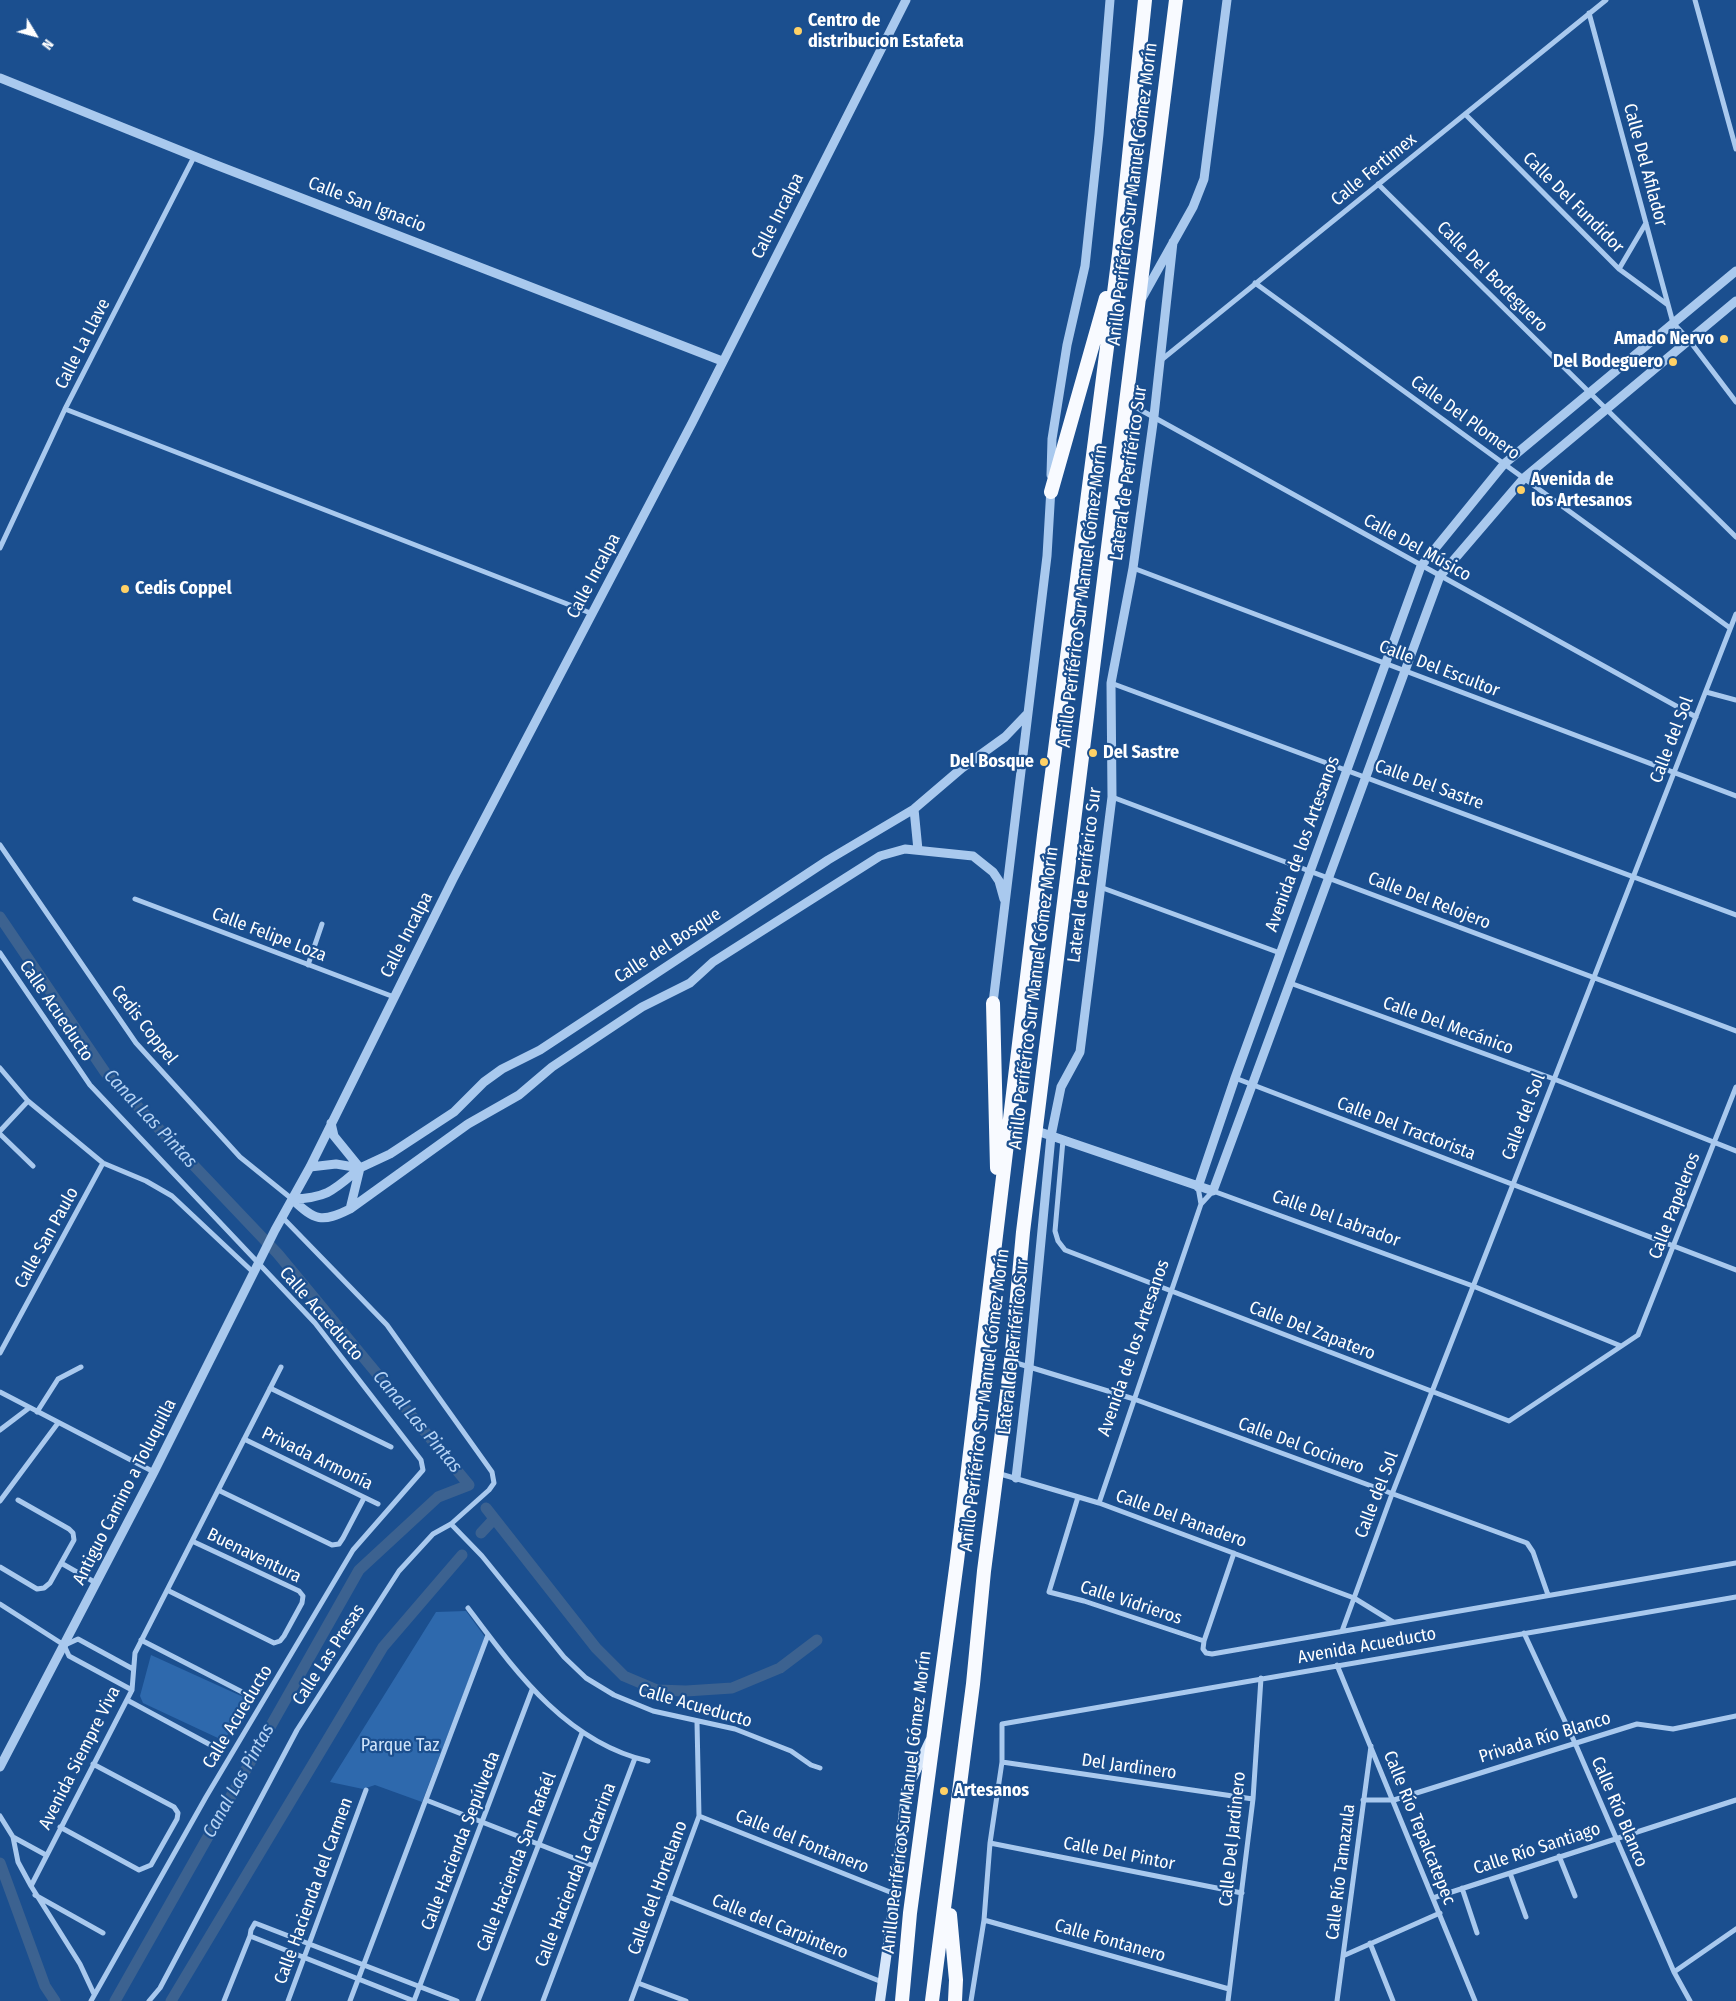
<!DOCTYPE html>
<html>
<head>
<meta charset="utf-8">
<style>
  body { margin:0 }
  #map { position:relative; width:1736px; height:2001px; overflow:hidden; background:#1b4f8f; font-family:"Fira Sans Condensed",sans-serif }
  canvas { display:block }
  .north { position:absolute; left:10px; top:10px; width:50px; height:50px; -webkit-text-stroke:4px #1b4f8f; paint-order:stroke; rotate:127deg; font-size:14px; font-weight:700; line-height:20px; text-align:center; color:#fff }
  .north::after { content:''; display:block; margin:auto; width:18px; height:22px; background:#fff; clip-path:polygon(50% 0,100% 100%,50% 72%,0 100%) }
</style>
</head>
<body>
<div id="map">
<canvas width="1736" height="2001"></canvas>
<div class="north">N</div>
</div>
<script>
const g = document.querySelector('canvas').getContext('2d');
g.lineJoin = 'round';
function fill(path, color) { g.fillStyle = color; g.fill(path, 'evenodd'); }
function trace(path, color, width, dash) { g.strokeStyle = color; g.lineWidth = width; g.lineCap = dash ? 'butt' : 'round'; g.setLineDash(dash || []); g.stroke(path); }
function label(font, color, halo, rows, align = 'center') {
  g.font = font + ' "Fira Sans Condensed",sans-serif'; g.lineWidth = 4.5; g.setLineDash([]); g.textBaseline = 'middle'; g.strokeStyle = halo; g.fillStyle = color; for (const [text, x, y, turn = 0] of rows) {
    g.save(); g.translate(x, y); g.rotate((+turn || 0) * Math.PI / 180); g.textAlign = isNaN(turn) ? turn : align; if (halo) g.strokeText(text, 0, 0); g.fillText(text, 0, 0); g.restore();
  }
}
fill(new Path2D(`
  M 466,1611 L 485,1637 L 422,1802 L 375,1785 L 363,1789 L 330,1782 L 436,1612 Z
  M 151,1655 L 250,1700 C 243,1715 236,1733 220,1739 L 143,1703 L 140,1696 Z`), '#2e69ad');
trace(new Path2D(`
  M 0,917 L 105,1072 L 278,1254 L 469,1485 L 438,1497 L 359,1570 L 115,2001
  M 486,1508 L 596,1648 L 624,1676 L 657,1690 L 686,1691 L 732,1688 L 780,1668 L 817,1640
  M 481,1533 L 494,1519
  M 0,1863 L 45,1986 L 55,2001
  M 171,2001 L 383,1647 L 462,1555`), '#3c6290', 11);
trace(new Path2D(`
  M 1695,0 L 1736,149
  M 1589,13 L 1673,323 L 1689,340 L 1736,402
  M 1465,114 L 1619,269 L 1668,305
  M 1378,184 L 1736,537
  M 1619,269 L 1646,223
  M 1255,283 L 1730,628
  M 1160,361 L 1606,0
  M 1128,403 L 1696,717
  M 65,409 L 593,614
  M 0,548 L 65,409 L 195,155
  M 1133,568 L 1736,796
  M 1111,683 L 1736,915
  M 1706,692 L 1736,700
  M 1112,797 L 1736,1031
  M 0,845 L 136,1043 L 240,1157 L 292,1199
  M 1100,887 L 1280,953
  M 135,899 L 394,997
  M 0,953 L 90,1085 L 315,1323 L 421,1460 L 423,1470 L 353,1550 L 206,1797 L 91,2001
  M 308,965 L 322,924
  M 1290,983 L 1554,1079 L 1736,1151
  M 0,1068 L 28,1101 L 103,1163 L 146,1181 L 172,1196 L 254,1273
  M 1235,1078 L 1736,1270
  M 0,1131 L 28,1101
  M 0,1134 L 33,1166
  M 1063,1140 L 1055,1231 L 1058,1241 L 1065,1250 L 1509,1421 L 1638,1335 L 1736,1087
  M 1198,1187 L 1201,1204
  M 0,1353 L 103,1163
  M 1013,1362 L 1134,1399 L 1527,1543 L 1533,1552 L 1548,1595
  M 270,1388 L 391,1447
  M 0,1392 L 154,1472
  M 37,1412 L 58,1379 L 81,1367
  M 0,1430 L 29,1408
  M 244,1439 L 378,1504
  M 997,1473 L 1099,1503 L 1354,1598 L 1393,1622
  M 218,1490 L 332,1545 L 339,1544 L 343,1538 L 364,1498
  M 1078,1497 L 1049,1592 L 1084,1601 L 1204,1641
  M 0,1501 L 58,1423
  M 1099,1503 L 1201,1204 L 1213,1191 L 1473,1286 L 1621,1346
  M 451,1524 L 482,1556 L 564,1657 L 586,1678 L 614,1695 L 653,1711 L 735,1729 L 791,1751 L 811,1765 L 820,1768
  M 1234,1553 L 1204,1641 L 1203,1649 L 1206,1653 L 1212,1654 L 1736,1563
  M 61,1563 L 96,1583
  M 0,1567 L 37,1589 L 44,1588 L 50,1583 L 74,1540 L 73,1533 L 69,1529 L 18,1500
  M 167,1590 L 274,1643 L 280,1641 L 284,1636 L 302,1603 L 303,1596 L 299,1591 L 192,1541
  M 0,1604 L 64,1645 L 69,1656 L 132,1690
  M 468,1608 C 516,1672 566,1742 648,1761
  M 1342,1631 L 1392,1494 L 1736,614
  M 1524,1633 L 1575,1743 L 1674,1972 L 1690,2001
  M 141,1640 L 248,1695
  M 65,1645 L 78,1639 L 133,1669
  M 1337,1665 L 1475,2001
  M 127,1700 L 218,1749
  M 1002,1762 L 1253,1799
  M 426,1800 L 594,1866
  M 1363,1800 L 1394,1800 L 1637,1724 L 1673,1729 L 1736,1716
  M 0,1816 L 13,1837 L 46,1855
  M 699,1816 L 895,1894
  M 60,1827 L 139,1870 L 151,1865 L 177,1819 L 178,1813 L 174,1807 L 93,1764
  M 13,1837 L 18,1862 L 31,1886
  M 990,1843 L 1242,1893
  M 1559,1856 L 1575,1896
  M 1510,1873 L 1526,1917
  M 1462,1888 L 1477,1933
  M 35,1895 L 103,1933
  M 669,1897 L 882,1982
  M 1433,1898 L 1736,1800
  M 984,1920 L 1229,1989
  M 1370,1943 L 1393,2001
  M 1345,1955 L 1440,1913
  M 1674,1972 L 1736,1929
  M 638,1983 L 686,2001
  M 94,1994 L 80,1964 L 31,1886 L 132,1690 L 135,1653 L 281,1367
  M 149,2001 L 160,1988 L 297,1730 L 399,1571 L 433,1534 L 451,1524 L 489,1490 L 494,1483 L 492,1472 L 387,1325 L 282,1217
  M 224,2001 L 250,1936
  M 288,2001 L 366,1790
  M 350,2001 L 488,1635
  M 414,2001 L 250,1936 L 251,1930 L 255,1923 L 457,2001
  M 414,2001 L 532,1690
  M 478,2001 L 582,1733
  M 543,2001 L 635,1758
  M 631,2001 L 699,1816 L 697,1722
  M 971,2001 L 984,1920 L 990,1843 L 1002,1762 L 1002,1724 L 1736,1597
  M 1228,2001 L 1253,1799 L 1261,1678
  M 1337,2001 L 1371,1746`), '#a9c9ee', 5);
trace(new Path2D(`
  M 0,78 L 211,163 L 722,361
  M 1142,298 L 1193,207 L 1204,179 L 1227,0
  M 1051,475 L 1052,439 L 1067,345 L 1085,266 L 1099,134 L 1110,0
  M 914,809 L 918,850
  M 993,1003 L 1047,556 L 1051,488
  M 331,1123 L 334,1136 L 360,1168
  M 1037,1131 L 1213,1191 L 1440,576 L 1524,478 L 1736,301
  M 310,1167 L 336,1164 L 360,1168 L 390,1154 L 454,1112 L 484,1082 L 502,1069 L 540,1050 L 828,860 L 914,809 L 962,768 L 1005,737 L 1028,713
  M 1198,1187 L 1235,1078 L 1421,566 L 1504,464 L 1736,271
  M 292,1199 C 315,1221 322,1223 350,1209 L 468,1124 L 519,1095 L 552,1067 L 642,1007 L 690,983 L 713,962 L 880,856 L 905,849 L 973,856 L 993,872 L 999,881 L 1004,899
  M 292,1199 C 328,1198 334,1190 360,1168
  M 350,1209 L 360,1168
  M 1016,1478 L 1029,1367 L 1051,1136 L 1061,1087 L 1080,1052 L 1112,797 L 1111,683 L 1133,568 L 1154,416 L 1173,242
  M 0,1767 L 154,1472 L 275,1230 L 310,1167 L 453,879 L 692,423 L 906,0`), '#a9c9ee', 9);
trace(new Path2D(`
  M 880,2001 L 895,1894 L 906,1791 L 930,1741`), '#d6e6fa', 10);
trace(new Path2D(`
  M 1051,492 L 1106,298
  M 993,1003 L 997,1168
  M 950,1915 L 956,1980 L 955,2001
  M 902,2001 L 910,1913 L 957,1561 L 1044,835 L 1119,254 L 1145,0
  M 932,2001 L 973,1684 L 984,1571 L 1011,1362 L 1023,1232 L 1176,0`), '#f8faff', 14);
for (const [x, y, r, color] of [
  [798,31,5,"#ffd166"],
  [1724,339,5,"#ffd166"],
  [1673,362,5,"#ffd166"],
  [1521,490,5,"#ffd166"],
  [125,589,5,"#ffd166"],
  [1093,753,5,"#ffd166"],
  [1044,762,5,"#ffd166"],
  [944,1791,5,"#ffd166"]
]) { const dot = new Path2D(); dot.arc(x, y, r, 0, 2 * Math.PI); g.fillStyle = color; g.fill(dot); trace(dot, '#1b4f8f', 2); }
label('bold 18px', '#fff', '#1b4f8f', [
  ["Centro de",808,21],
  ["distribucion Estafeta",808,42],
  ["Amado Nervo",1714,339,"right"],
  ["Del Bodeguero",1663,362,"right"],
  ["Avenida de",1531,480],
  ["los Artesanos",1531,501],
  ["Cedis Coppel",135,589],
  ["Del Sastre",1103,753],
  ["Del Bosque",1034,762,"right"],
  ["Artesanos",954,1791]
], 'left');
label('18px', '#fff', '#1b4f8f', [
  ["Calle Del Afilador",1645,165,75],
  ["Calle Fertimex",1374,170,-39],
  ["Anillo Periférico Sur Manuel Gómez Morín",1133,194,-83],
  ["Calle Del Fundidor",1573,203,45],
  ["Calle San Ignacio",367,205,21],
  ["Calle Incalpa",778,216,-63],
  ["Calle Del Bodeguero",1492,277,45],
  ["Calle La Llave",83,344,-63],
  ["Calle Del Plomero",1465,418,36],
  ["Lateral de Periférico Sur",1129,473,-82],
  ["Calle Del Músico",1417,548,29],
  ["Calle Incalpa",594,576,-62],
  ["Anillo Periférico Sur Manuel Gómez Morín",1083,596,-83],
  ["Calle Del Escultor",1439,669,21],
  ["Calle del Sol",1672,740,-69],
  ["Calle Del Sastre",1429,785,20],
  ["Avenida de los Artesanos",1303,844,-70],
  ["Lateral de Periférico Sur",1085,875,-83],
  ["Calle Del Relojero",1429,901,21],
  ["Calle Felipe Loza",269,935,21],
  ["Calle Incalpa",407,935,-63],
  ["Calle del Bosque",668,946,-33],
  ["Anillo Periférico Sur Manuel Gómez Morín",1034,998,-83],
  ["Calle Acueducto",56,1011,56],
  ["Cedis Coppel",144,1025,52],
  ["Calle Del Mecánico",1448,1026,20],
  ["Calle del Sol",1524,1117,-69],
  ["Calle Del Tractorista",1406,1129,21],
  ["Calle Papeleros",1675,1206,-69],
  ["Calle Del Labrador",1336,1219,20],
  ["Calle San Paulo",47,1238,-61],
  ["Calle Acueducto",321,1314,49],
  ["Calle Del Zapatero",1312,1331,21],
  ["Lateral de Periférico Sur",1014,1347,-84],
  ["Avenida de los Artesanos",1134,1348,-71],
  ["Anillo Periférico Sur Manuel Gómez Morín",985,1400,-83],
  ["Calle Del Cocinero",1301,1446,20],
  ["Privada Armonía",317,1459,26],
  ["Antiguo Camino a Toluquilla",125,1492,-63],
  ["Calle del Sol",1377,1495,-69],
  ["Calle Del Panadero",1181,1519,20],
  ["Buenaventura",254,1556,26],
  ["Calle Vidrieros",1131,1603,18],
  ["Avenida Acueducto",1367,1646,-10],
  ["Calle Las Presas",329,1655,-57],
  ["Calle Acueducto",695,1706,16],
  ["Calle Acueducto",238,1717,-59],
  ["Privada Río Blanco",1545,1738,-17],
  ["Avenida Siempre Viva",80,1758,-63],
  ["Del Jardinero",1129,1767,8],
  ["Anillo Periférico Sur Manuel Gómez Morín",907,1802,-83],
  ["Calle Río Blanco",1619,1812,67],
  ["Calle Río Tepalcatepec",1419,1828,68],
  ["Calle Del Jardinero",1233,1839,-84],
  ["Calle Hacienda Sepúlveda",461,1841,-69],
  ["Calle del Fontanero",802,1842,22],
  ["Calle Río Santiago",1537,1849,-18],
  ["Calle Del Pintor",1119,1854,11],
  ["Calle Hacienda San Rafaél",517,1862,-69],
  ["Calle Río Tamazula",1341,1872,-83],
  ["Calle Hacienda La Catarina",576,1875,-69],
  ["Calle del Hortelano",658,1888,-70],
  ["Calle Hacienda del Carmen",314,1891,-70],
  ["Calle del Carpintero",780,1927,22],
  ["Calle Fontanero",1110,1941,16]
]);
label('18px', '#cfe3fa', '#1b4f8f', [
  ["Parque Taz",400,1746]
]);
label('italic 19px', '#b5d3f5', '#1b4f8f', [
  ["Canal Las Pintas",150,1119,47],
  ["Canal Las Pintas",417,1422,50],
  ["Canal Las Pintas",239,1781,-61]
]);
</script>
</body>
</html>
